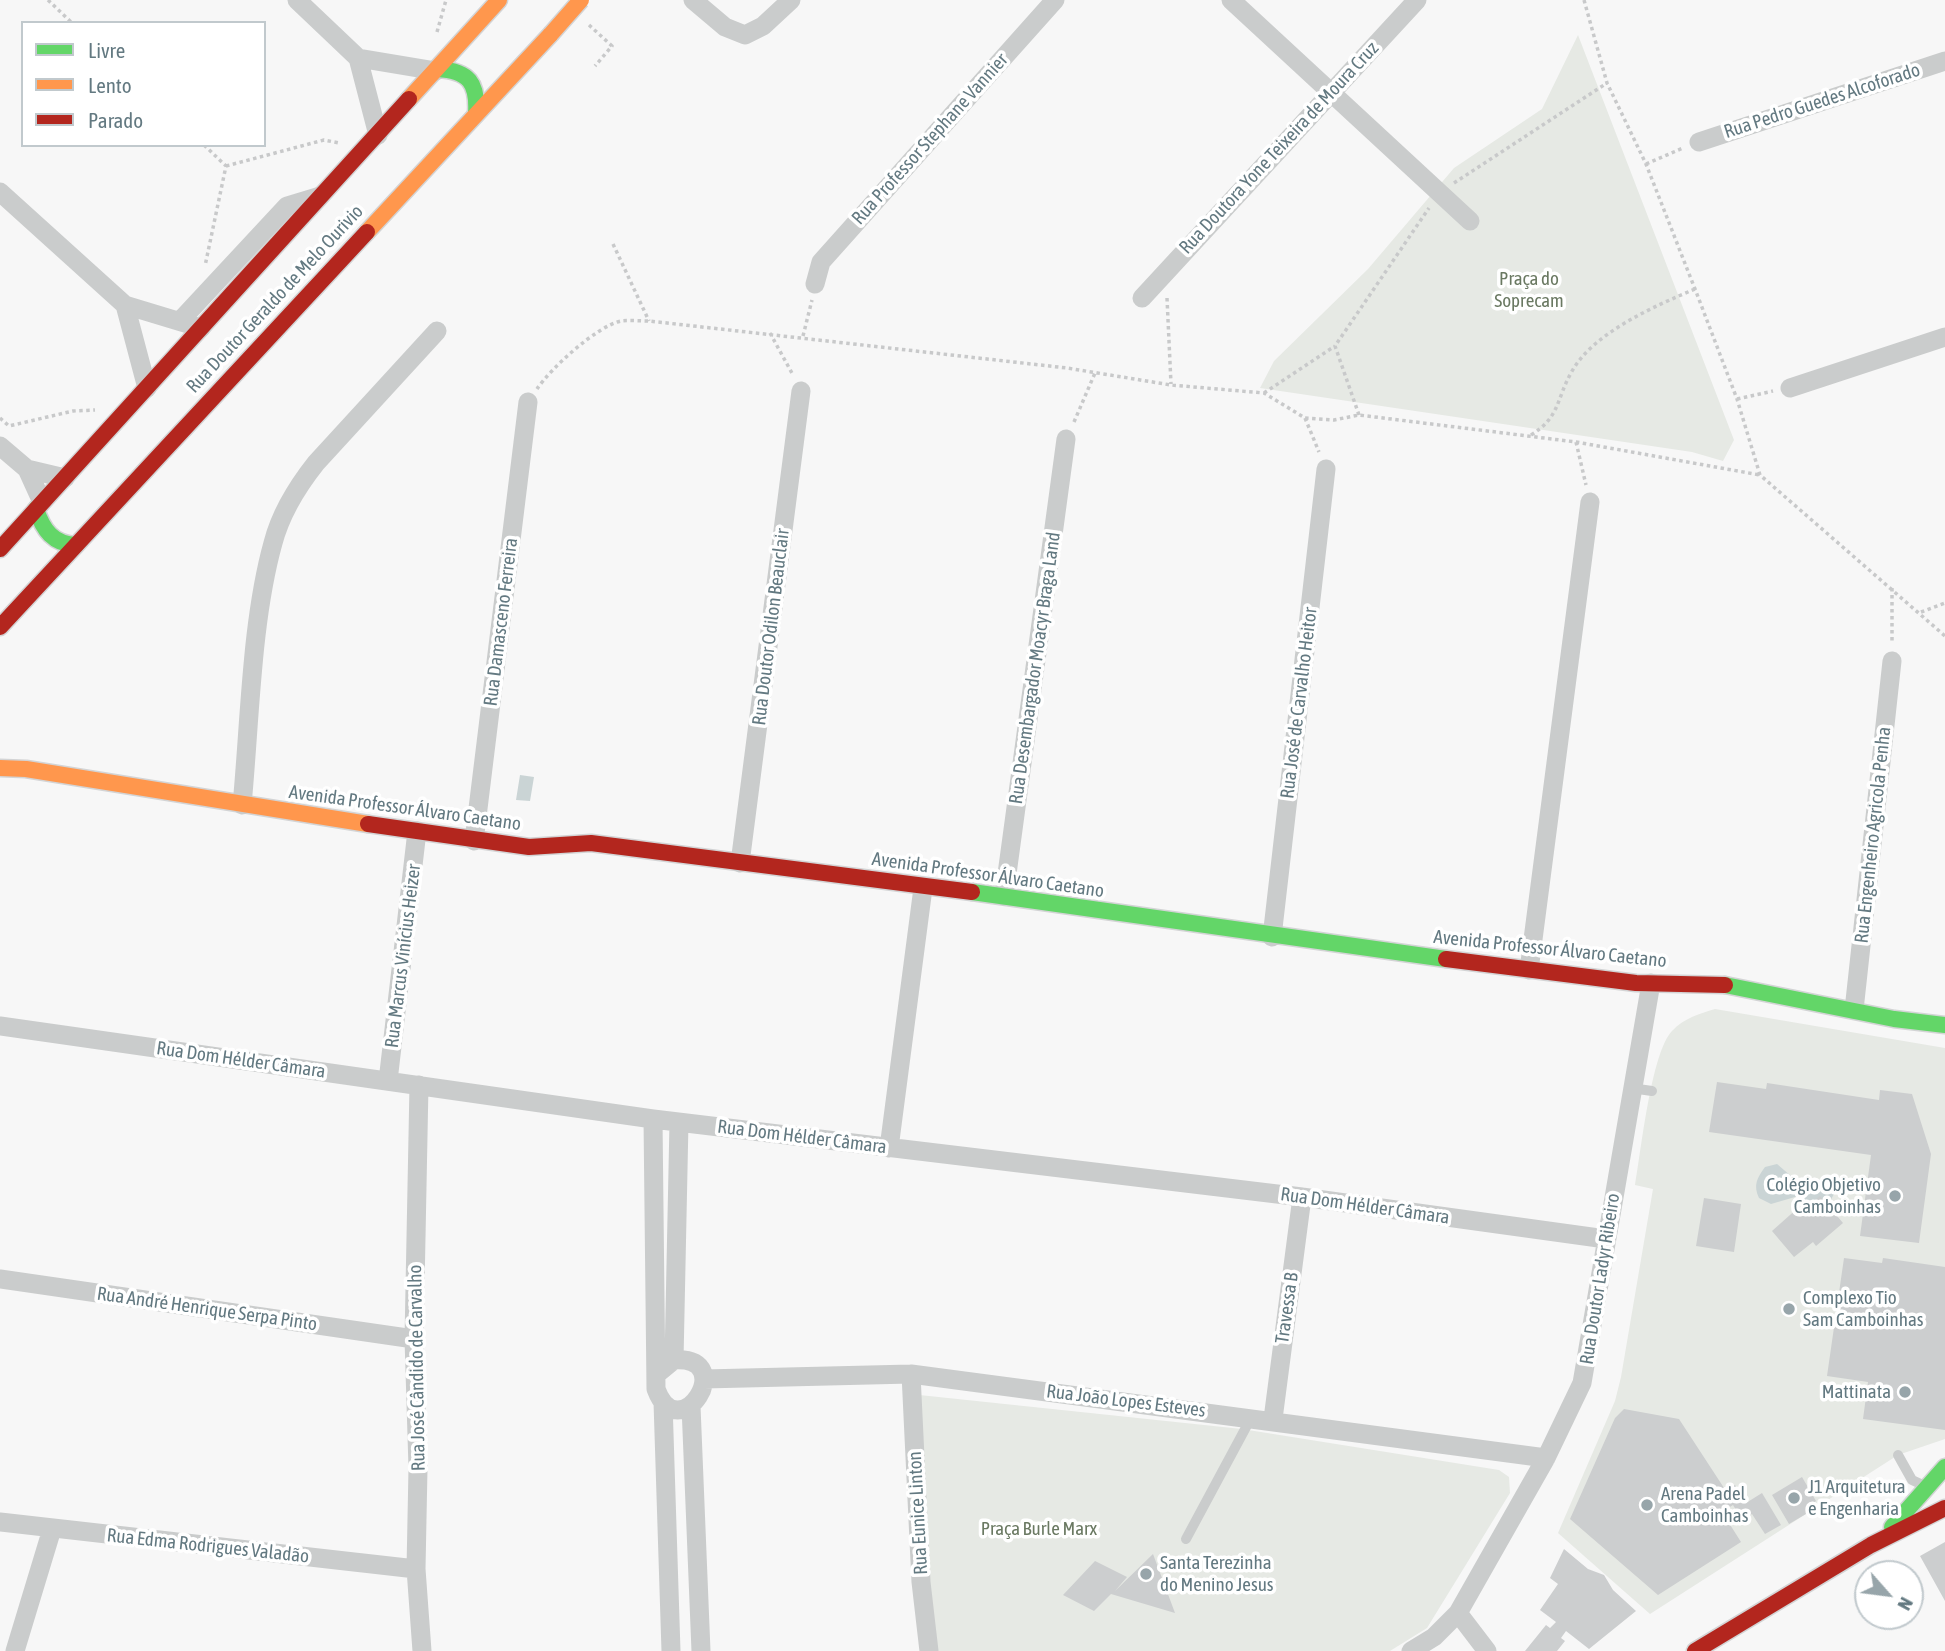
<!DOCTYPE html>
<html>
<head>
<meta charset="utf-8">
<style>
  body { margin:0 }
  #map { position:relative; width:1945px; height:1651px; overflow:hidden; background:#f7f7f7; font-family:"Asap Condensed",sans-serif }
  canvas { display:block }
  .legend { position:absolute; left:21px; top:21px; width:245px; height:126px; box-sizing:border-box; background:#fff; border:2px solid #c1c9cd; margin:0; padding:9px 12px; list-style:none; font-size:21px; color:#637981 }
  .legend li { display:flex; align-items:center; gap:14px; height:35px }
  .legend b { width:35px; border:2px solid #c1c9cd }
  .north { position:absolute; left:1854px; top:1560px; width:70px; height:70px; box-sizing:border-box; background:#fff; border:2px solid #c1c9cd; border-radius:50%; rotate:118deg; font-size:19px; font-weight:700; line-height:28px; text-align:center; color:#637981 }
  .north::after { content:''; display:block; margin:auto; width:24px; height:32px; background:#97a5aa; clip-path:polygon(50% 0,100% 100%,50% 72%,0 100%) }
</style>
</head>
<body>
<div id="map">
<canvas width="1945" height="1651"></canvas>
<ul class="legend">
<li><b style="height:9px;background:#63d668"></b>Livre</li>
<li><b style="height:9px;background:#ff974d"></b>Lento</li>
<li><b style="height:9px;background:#b3261e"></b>Parado</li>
</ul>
<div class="north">N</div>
</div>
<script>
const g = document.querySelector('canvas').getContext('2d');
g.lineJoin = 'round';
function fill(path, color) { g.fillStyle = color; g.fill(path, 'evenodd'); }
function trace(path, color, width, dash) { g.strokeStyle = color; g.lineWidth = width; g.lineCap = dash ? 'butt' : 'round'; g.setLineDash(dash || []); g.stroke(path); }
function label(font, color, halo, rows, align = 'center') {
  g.font = font + ' "Asap Condensed",sans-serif'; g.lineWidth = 7; g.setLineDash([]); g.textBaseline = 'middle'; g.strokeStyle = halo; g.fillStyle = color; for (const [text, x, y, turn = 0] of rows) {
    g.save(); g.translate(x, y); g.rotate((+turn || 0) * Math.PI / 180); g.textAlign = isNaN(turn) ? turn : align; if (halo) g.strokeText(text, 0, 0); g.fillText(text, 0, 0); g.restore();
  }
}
fill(new Path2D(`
  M 1578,35 L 1734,440 L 1723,461 L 1692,452 L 1260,388 L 1274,361 L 1368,269 L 1454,168 L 1542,109 Z
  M 1715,1009 L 1945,1048 L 1945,1439 L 1898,1455 L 1650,1614 L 1558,1533 L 1615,1401 L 1621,1377 L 1653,1189 L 1635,1185 C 1641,1152 1651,1053 1672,1031 C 1684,1018 1699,1014 1715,1009 Z
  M 910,1394 L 1242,1429 L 1499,1470 L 1509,1477 L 1510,1493 L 1427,1628 L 1390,1651 L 929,1651 Z`), '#e6e9e4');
fill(new Path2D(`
  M 520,775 L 534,777 L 530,801 L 516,800 Z
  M 1777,1164 L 1799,1183 L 1826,1181 L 1833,1185 L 1834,1194 L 1829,1203 L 1818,1207 L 1795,1197 L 1771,1204 L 1759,1198 C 1753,1185 1757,1178 1765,1167 Z`), '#cad4d5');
fill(new Path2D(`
  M 1717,1082 L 1766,1089 L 1767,1083 L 1879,1100 L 1880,1090 L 1912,1094 L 1931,1154 L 1919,1243 L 1860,1236 L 1871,1155 L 1709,1132 Z
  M 1820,1196 L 1843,1223 L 1816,1246 L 1813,1242 L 1794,1257 L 1772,1231 L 1799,1207 L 1802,1211 Z
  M 1704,1198 L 1741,1204 L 1734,1252 L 1696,1246 Z
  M 1844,1258 L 1882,1263 L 1883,1258 L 1945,1267 L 1945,1430 L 1863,1419 L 1868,1382 L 1827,1376 Z
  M 1624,1409 L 1679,1419 L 1726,1491 L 1735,1485 L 1746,1503 L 1762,1493 L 1781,1525 L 1765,1534 L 1752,1514 L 1742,1520 L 1733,1505 L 1722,1512 L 1741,1542 L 1658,1595 L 1570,1519 L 1615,1418 Z
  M 1802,1477 L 1816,1501 L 1809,1506 L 1811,1511 L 1789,1524 L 1772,1495 Z
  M 1945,1542 L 1945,1601 L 1920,1556 Z
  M 1564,1549 L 1588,1569 L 1604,1575 L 1613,1590 L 1636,1611 L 1589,1649 L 1566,1631 L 1561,1638 L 1565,1641 L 1557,1651 L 1525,1651 L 1546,1625 L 1550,1628 L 1556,1622 L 1540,1610 L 1558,1584 L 1550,1578 Z
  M 1153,1554 L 1175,1613 L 1111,1594 L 1094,1611 L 1063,1595 L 1095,1561 L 1127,1577 L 1115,1591 Z`), '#cccecf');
const fast = new Path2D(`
  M 438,69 C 469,71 478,83 476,114
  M 36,509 C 43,530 53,544 76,545
  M 972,892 L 1446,959
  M 1725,985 L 1894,1019 L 1945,1025
  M 1892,1527 L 1945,1467`);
const slow = new Path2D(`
  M 409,99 L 499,0
  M 367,232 L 551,34
  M 0,768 L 26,769 L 368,824`);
const jam = new Path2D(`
  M 0,549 L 409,99
  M 0,627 L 367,232
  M 368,824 L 529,847 L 591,843 L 972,892
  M 1446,959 L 1636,983 L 1725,985
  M 1695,1651 L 1871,1545 L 1945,1508`);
trace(fast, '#d3d4d5', 19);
trace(slow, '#d3d4d5', 19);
trace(jam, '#d3d4d5', 19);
trace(new Path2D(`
  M 48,0 L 72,23
  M 1584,0 L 1607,83 L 1646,164 L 1695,289 L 1737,399 L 1760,475 L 1945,636
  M 589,25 L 612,46 L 595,66
  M 437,32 L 446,0
  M 204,145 L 226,166 L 205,266
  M 1646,164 L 1683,148
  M 226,166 L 324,140 L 339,143
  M 1454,183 L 1607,83
  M 613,244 L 649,321
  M 1167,298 L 1171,384
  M 770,333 L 793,375
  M 803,336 L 812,300
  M 537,389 C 551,368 597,326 621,321 C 630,320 640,321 649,321 L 1067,368 L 1171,385 L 1264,393 L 1305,418 L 1334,420 L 1359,415 L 1576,442 L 1760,475
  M 1264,393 L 1335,346
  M 1737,399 L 1773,391
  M 1359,415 L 1335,346 L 1429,208
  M 0,418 L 9,426 L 73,411 L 95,410
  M 1305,418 L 1319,452
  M 1074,422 L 1095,373
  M 1531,435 C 1560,417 1556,400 1571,373 C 1592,333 1655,306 1695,289
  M 1576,442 L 1586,485
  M 1892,588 L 1892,642
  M 1921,612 L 1945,603`), '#c8c9ca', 3.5, [3.5, 3.5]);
trace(new Path2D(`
  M 1631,1088 L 1652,1091
  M 1898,1455 L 1912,1480 L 1925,1486
  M 1186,1539 L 1251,1418`), '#cacccc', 10);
trace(new Path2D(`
  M 297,0 L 358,58 L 378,135
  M 693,0 L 725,27 L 745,35 L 763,26 L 791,0
  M 1231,0 L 1470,221
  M 358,58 L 436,71
  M 1699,142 L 1945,61
  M 0,192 L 125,305 L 201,328
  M 815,284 L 821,262 L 1055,0
  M 1142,298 L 1417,0
  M 125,305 L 147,388
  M 180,321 L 287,206 L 320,196
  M 1790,388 L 1945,337
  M 0,446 L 27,469
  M 42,502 L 27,469 L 65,478
  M 242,805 C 250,722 251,622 273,543 C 281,512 297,487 316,463 L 437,331
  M 474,841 L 528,402
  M 740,863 L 801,391
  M 1004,896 L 1066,439
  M 1272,937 L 1326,469
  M 1529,970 L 1590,502
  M 1854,1010 L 1892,661
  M 0,1026 L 653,1119 L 1302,1197 L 1606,1239
  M 388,1081 L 417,831
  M 419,1085 L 414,1339 L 418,1468 L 416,1569 L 422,1651
  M 653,1119 L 656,1389 C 679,1451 740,1356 674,1360 L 657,1374
  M 889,1148 L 923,888
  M 0,1279 L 414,1339
  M 674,1360 L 679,1122
  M 911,1374 L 921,1582 L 929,1651
  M 704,1379 L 911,1374 L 1546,1458
  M 663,1402 L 671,1651
  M 691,1406 L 701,1651
  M 1273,1419 L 1302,1197
  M 0,1522 L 416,1569
  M 1458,1613 L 1487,1651
  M 15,1651 L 52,1529
  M 1411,1651 L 1434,1637 L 1458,1613 L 1546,1458 L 1582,1383 L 1651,983`), '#cacccc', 19);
trace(fast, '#63d668', 16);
trace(slow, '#ff974d', 16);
trace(jam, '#b3261e', 16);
const slowBridge = new Path2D(`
  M 551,34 L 581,0`);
trace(slowBridge, '#d3d4d5', 19, []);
trace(slowBridge, '#ff974d', 16);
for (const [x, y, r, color] of [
  [1895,1196,7,"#97a5aa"],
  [1789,1309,7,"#97a5aa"],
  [1905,1392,7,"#97a5aa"],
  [1794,1498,7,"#97a5aa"],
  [1647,1505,7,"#97a5aa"],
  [1146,1574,7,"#97a5aa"]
]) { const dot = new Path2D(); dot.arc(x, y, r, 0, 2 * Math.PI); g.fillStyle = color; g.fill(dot); trace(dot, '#fff', 2.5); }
label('19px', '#637981', '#fff', [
  ["Rua Pedro Guedes Alcoforado",1822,101,-18],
  ["Rua Professor Stephane Vannier",930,139,-48],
  ["Rua Doutora Yone Teixeira de Moura Cruz",1279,148,-47],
  ["Rua Doutor Geraldo de Melo Ourivio",275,299,-47],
  ["Rua Damasceno Ferreira",501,622,-83],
  ["Rua Doutor Odilon Beauclair",771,627,-83],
  ["Rua Desembargador Moacyr Braga Land",1035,668,-82],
  ["Rua José de Carvalho Heitor",1299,703,-83],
  ["Avenida Professor Álvaro Caetano",405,808,8],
  ["Rua Engenheiro Agricola Penha",1873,835,-84],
  ["Avenida Professor Álvaro Caetano",988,875,8],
  ["Avenida Professor Álvaro Caetano",1550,949,6],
  ["Rua Marcus Vinícius Heizer",403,956,-83],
  ["Rua Dom Hélder Câmara",241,1060,8],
  ["Rua Dom Hélder Câmara",802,1137,7],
  ["Rua Dom Hélder Câmara",1365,1206,8],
  ["Rua Doutor Ladyr Ribeiro",1600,1279,-81],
  ["Travessa B",1287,1308,-82],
  ["Rua André Henrique Serpa Pinto",207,1309,8],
  ["Rua José Cândido de Carvalho",417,1368,-91],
  ["Rua João Lopes Esteves",1126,1401,7],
  ["Rua Eunice Linton",918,1513,-93],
  ["Rua Edma Rodrigues Valadão",208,1546,6]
]);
label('19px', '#6a7962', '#fff', [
  ["Praça do",1529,279],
  ["Soprecam",1529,301],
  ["Praça Burle Marx",1039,1529]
]);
label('19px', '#637981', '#fff', [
  ["Colégio Objetivo",1881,1185,"right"],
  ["Camboinhas",1881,1207,"right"],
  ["Complexo Tio",1803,1298],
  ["Sam Camboinhas",1803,1320],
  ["Mattinata",1891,1392,"right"],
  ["J1 Arquitetura",1808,1487],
  ["e Engenharia",1808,1509],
  ["Arena Padel",1661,1494],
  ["Camboinhas",1661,1516],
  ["Santa Terezinha",1160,1563],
  ["do Menino Jesus",1160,1585]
], 'left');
</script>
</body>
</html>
